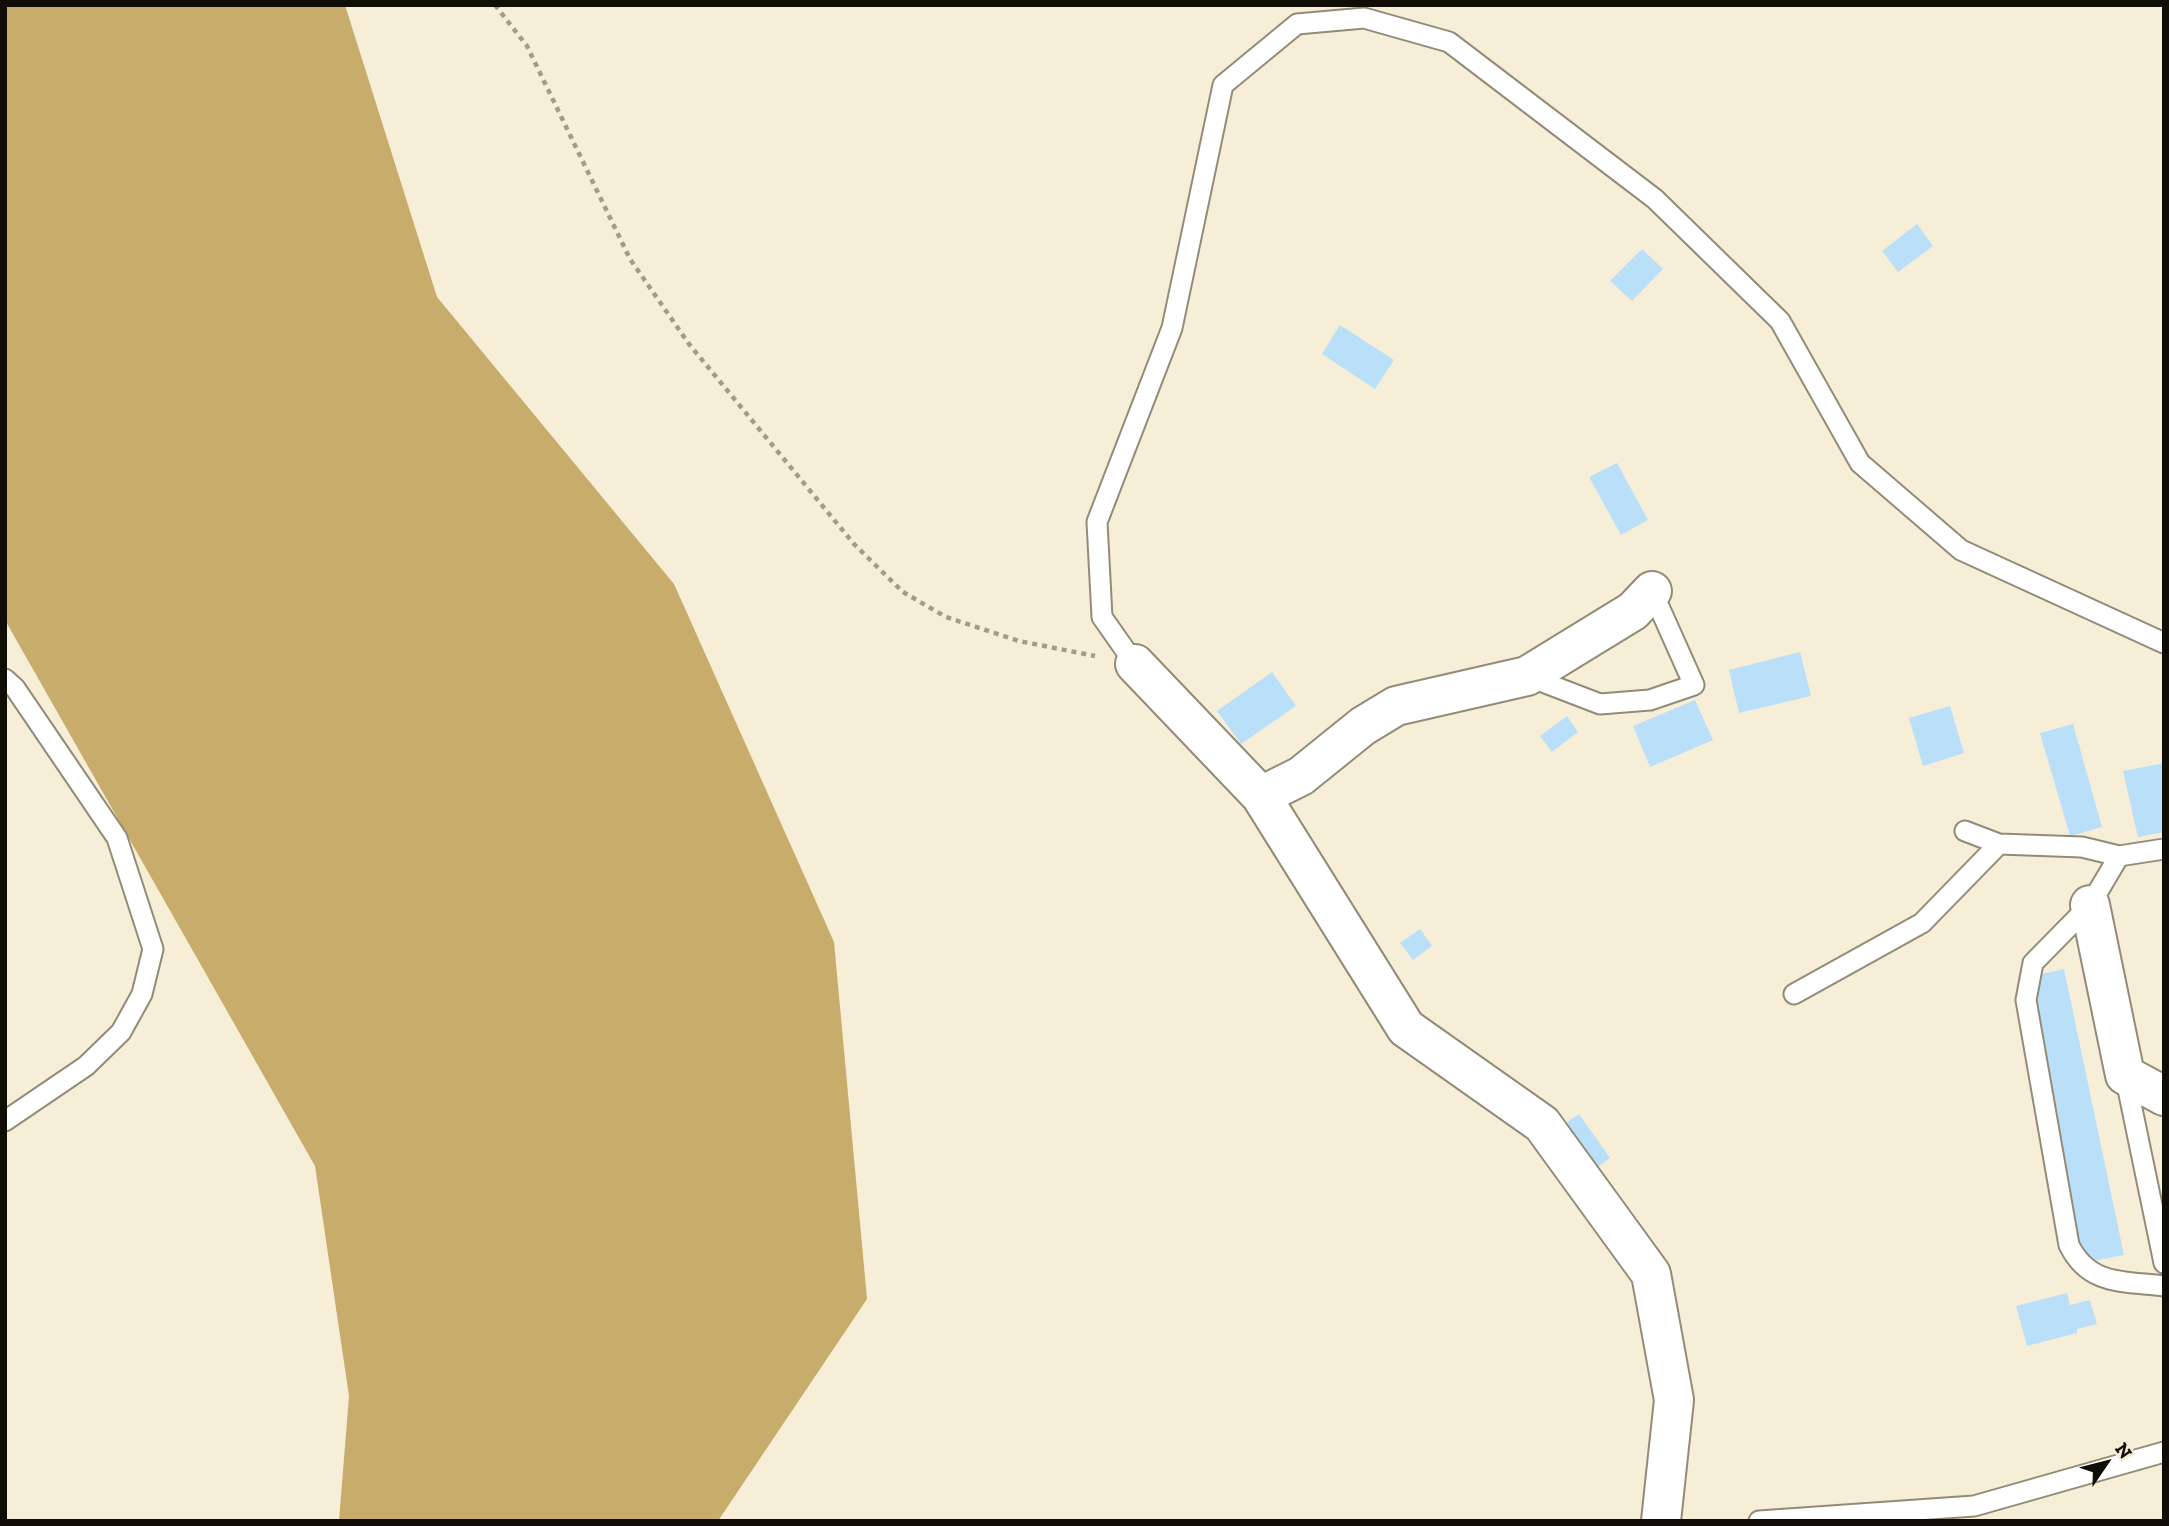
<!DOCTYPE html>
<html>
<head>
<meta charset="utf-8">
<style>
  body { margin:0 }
  #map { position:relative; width:2169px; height:1526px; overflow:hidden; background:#f7eed8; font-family:"Zilla Slab",serif }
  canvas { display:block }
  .frame { position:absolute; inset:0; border:7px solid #100d06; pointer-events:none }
  .north { position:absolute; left:2071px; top:1428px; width:70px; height:70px; -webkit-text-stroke:5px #f7eed8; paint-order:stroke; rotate:55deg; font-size:19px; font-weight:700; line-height:28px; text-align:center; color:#100d06 }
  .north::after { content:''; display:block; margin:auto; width:24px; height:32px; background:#100d06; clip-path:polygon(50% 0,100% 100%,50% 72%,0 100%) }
</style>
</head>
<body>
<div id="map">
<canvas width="2169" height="1526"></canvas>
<div class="frame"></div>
<div class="north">N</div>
</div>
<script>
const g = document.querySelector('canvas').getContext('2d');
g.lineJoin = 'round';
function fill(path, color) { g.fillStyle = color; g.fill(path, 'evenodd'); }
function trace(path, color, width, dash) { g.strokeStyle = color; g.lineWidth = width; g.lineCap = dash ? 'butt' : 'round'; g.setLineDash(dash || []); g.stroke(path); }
fill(new Path2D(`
  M 5,5 L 345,5 L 437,297 L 674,584 L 834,942 L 867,1299 L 718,1521 L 339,1521 L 349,1396 L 315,1166 L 5,620 Z`), '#c7ac6c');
fill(new Path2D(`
  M 1917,224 L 1933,246 L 1898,272 L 1882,251 Z
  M 1642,249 L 1663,269 L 1632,301 L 1610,281 Z
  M 1340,325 L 1394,360 L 1375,389 L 1322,354 Z
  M 1617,463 L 1648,520 L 1621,535 L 1589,477 Z
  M 1800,652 L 1811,696 L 1739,713 L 1729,670 Z
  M 1272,672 L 1296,706 L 1241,744 L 1217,711 Z
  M 1695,700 L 1713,740 L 1650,767 L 1633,726 Z
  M 1950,706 L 1964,753 L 1923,766 L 1909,718 Z
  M 1567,716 L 1578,732 L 1552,752 L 1540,736 Z
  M 2073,724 L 2102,827 L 2070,836 L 2040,733 Z
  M 2164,763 L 2164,832 L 2138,837 L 2123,771 Z
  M 1420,929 L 1432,946 L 1413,960 L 1400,943 Z
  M 2064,969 L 2124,1255 L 2083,1263 L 2032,1010 L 2042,974 Z
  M 1579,1114 L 1610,1158 L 1591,1172 L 1559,1128 Z
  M 2067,1293 L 2070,1305 L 2090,1300 L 2097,1324 L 2077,1329 L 2077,1333 L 2027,1346 L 2016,1306 Z`), '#bae0f9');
const service = new Path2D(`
  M 1135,664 L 1102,617 L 1097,522 L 1172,328 L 1223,85 L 1297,24 L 1364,18 L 1449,42 L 1655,199 L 1780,321 L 1860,463 L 1961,550 L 2164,643
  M 1527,676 L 1600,704 L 1650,700 L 1694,685 L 1652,591
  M 5,679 L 15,688 L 117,838 L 153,949 L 142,994 L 121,1032 L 86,1066 L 5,1121
  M 1965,831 L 1999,844 L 2082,847 L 2119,856 L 2090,905 L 2033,963 L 2026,1000 L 2069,1245 C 2089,1286 2124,1281 2164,1286
  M 2119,856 L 2164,849
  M 1794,994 L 1922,923 L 1999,844
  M 2125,1075 L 2164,1263
  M 1759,1521 L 1974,1506 L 2164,1452`);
const minor = new Path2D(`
  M 1135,664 L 1261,796 L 1406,1028 L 1542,1124 L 1651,1274 L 1674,1400 L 1661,1521
  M 1261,796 L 1301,776 L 1363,726 L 1396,706 L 1527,676 L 1633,611 L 1652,591
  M 2090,905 L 2125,1075 L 2164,1096`);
trace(service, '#948b77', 23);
trace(minor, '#948b77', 42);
trace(new Path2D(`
  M 495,5 L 527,46 L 630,259 L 689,344 L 854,544 L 903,592 L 946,617 L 1019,641 L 1095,656`), '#a19b8a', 4.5, [5, 5]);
trace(service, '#fff', 19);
trace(minor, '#fff', 38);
</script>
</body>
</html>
